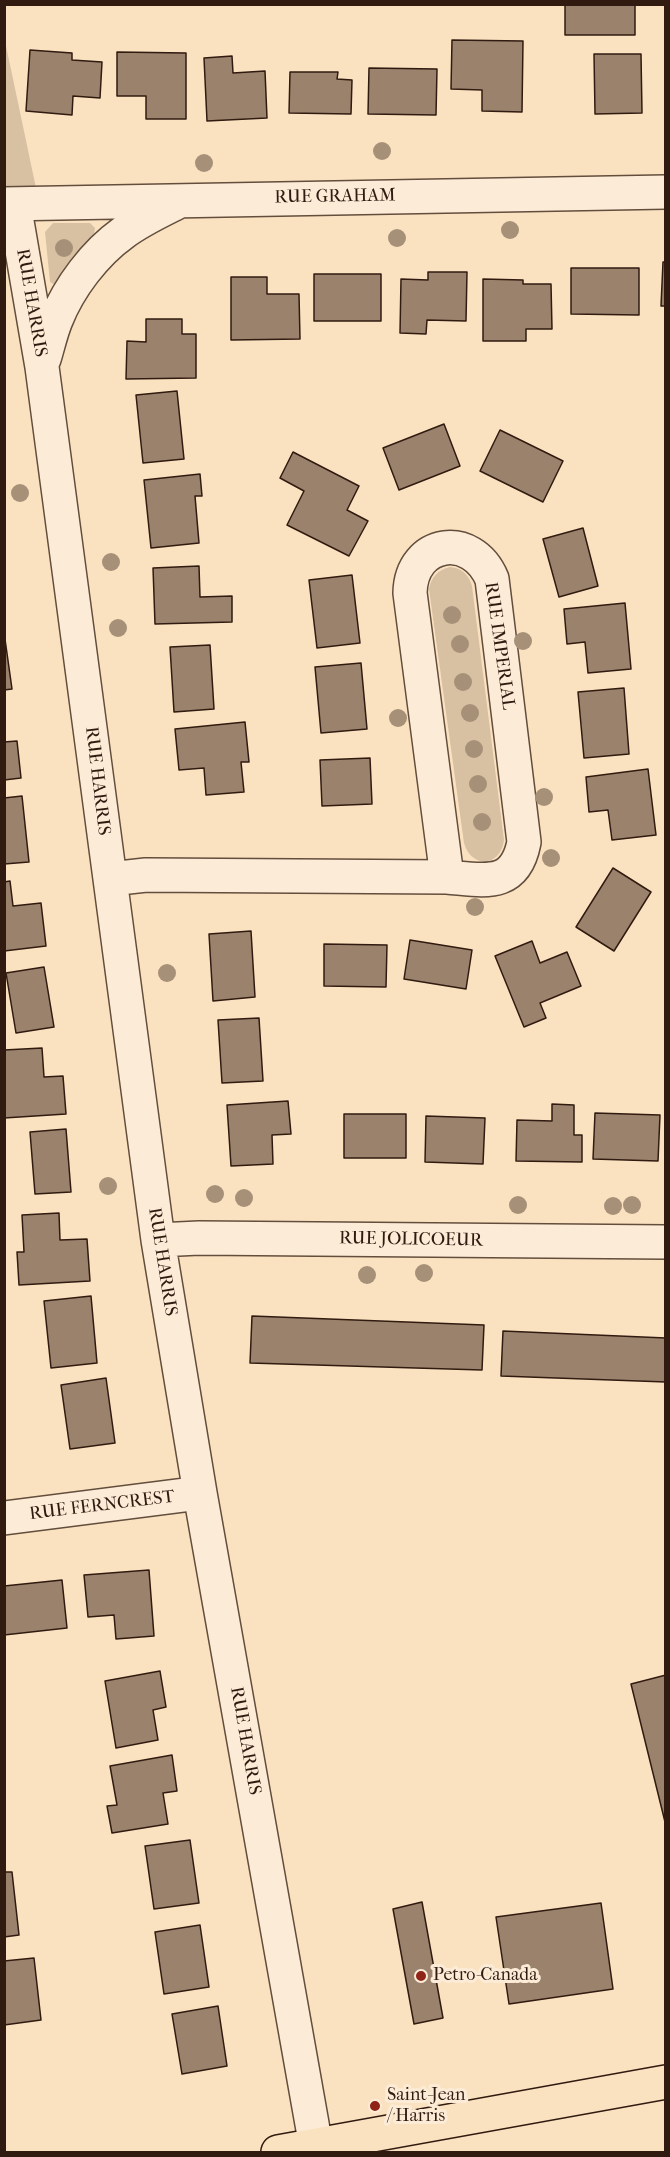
<!DOCTYPE html>
<html>
<head>
<meta charset="utf-8">
<style>
  body { margin:0 }
  #map { position:relative; width:670px; height:2157px; overflow:hidden; background:#fae2c1; font-family:"IM FELL French Canon",serif }
  canvas { display:block }
  .frame { position:absolute; inset:0; border:6px solid #311b10; pointer-events:none }
</style>
</head>
<body>
<div id="map">
<canvas width="670" height="2157"></canvas>
<div class="frame"></div>
</div>
<script>
const g = document.querySelector('canvas').getContext('2d');
g.lineJoin = 'round';
function fill(path, color) { g.fillStyle = color; g.fill(path, 'evenodd'); }
function trace(path, color, width, dash) { g.strokeStyle = color; g.lineWidth = width; g.lineCap = dash ? 'butt' : 'round'; g.setLineDash(dash || []); g.stroke(path); }
function label(font, color, halo, rows, align = 'center') {
  g.font = font + ' "IM FELL French Canon",serif'; g.lineWidth = 6; g.setLineDash([]); g.textBaseline = 'middle'; g.strokeStyle = halo; g.fillStyle = color; for (const [text, x, y, turn = 0] of rows) {
    g.save(); g.translate(x, y); g.rotate((+turn || 0) * Math.PI / 180); g.textAlign = isNaN(turn) ? turn : align; if (halo) g.strokeText(text, 0, 0); g.fillText(text, 0, 0); g.restore();
  }
}
fill(new Path2D(`
  M 5,41 L 36,188 L 5,187 Z
  M 53,223 L 90,223 L 95,228 L 94,235 L 55,285 L 50,282 L 45,232 Z
  M 450,567 C 462,568 469,575 472,586 L 504,840 C 501,867 471,869 464,843 L 429,589 C 431,577 438,570 450,567 Z`), '#d8c0a3');
const building = new Path2D(`
  M 565,4 L 635,4 L 635,35 L 565,35 Z
  M 452,40 L 523,41 L 522,112 L 482,111 L 482,90 L 451,89 Z
  M 30,50 L 72,53 L 72,60 L 102,62 L 100,98 L 73,96 L 72,115 L 26,111 Z
  M 117,52 L 186,53 L 186,119 L 146,119 L 146,96 L 117,96 Z
  M 594,54 L 641,54 L 642,113 L 595,114 Z
  M 232,56 L 233,73 L 265,71 L 267,118 L 207,121 L 204,58 Z
  M 369,68 L 437,69 L 436,115 L 368,114 Z
  M 290,72 L 338,72 L 337,79 L 352,80 L 351,114 L 289,113 Z
  M 663,262 L 666,262 L 666,306 L 661,306 Z
  M 571,268 L 639,268 L 639,315 L 571,314 Z
  M 428,272 L 467,272 L 466,321 L 427,320 L 426,334 L 400,333 L 401,279 L 428,280 Z
  M 314,274 L 381,274 L 381,321 L 314,321 Z
  M 231,277 L 267,277 L 267,294 L 299,294 L 300,339 L 231,340 Z
  M 483,279 L 523,280 L 523,284 L 551,284 L 552,329 L 526,329 L 526,341 L 483,341 Z
  M 146,319 L 182,319 L 182,334 L 196,334 L 196,378 L 126,379 L 127,341 L 146,342 Z
  M 177,391 L 184,459 L 143,463 L 136,395 Z
  M 444,424 L 460,466 L 399,490 L 383,448 Z
  M 500,430 L 563,461 L 543,502 L 480,471 Z
  M 293,452 L 359,486 L 347,510 L 368,521 L 349,556 L 287,525 L 304,491 L 280,478 Z
  M 200,474 L 202,496 L 195,496 L 199,543 L 151,548 L 144,480 Z
  M 583,528 L 598,586 L 559,597 L 543,539 Z
  M 199,566 L 200,597 L 232,596 L 232,622 L 155,624 L 153,568 Z
  M 352,575 L 360,643 L 317,648 L 309,580 Z
  M 625,603 L 631,669 L 588,673 L 585,642 L 567,644 L 564,609 Z
  M 4,632 L 12,689 L 4,690 Z
  M 210,645 L 214,709 L 174,712 L 170,647 Z
  M 361,663 L 367,729 L 321,733 L 315,667 Z
  M 624,688 L 629,754 L 584,758 L 578,692 Z
  M 245,722 L 249,762 L 241,762 L 244,792 L 206,795 L 204,768 L 179,770 L 175,729 Z
  M 17,741 L 21,778 L 4,780 L 4,742 Z
  M 370,758 L 372,804 L 322,806 L 320,760 Z
  M 648,769 L 656,835 L 612,840 L 608,810 L 589,812 L 586,777 Z
  M 22,796 L 29,862 L 4,864 L 4,798 Z
  M 613,868 L 651,892 L 614,951 L 576,927 Z
  M 10,881 L 13,906 L 41,903 L 46,946 L 4,951 L 4,882 Z
  M 251,931 L 255,997 L 213,1001 L 209,934 Z
  M 410,940 L 472,950 L 466,989 L 404,979 Z
  M 532,941 L 540,963 L 567,952 L 581,986 L 540,1003 L 546,1018 L 524,1027 L 495,956 Z
  M 324,944 L 387,945 L 386,987 L 324,986 Z
  M 44,967 L 54,1027 L 16,1033 L 6,973 Z
  M 259,1018 L 263,1081 L 222,1083 L 218,1020 Z
  M 42,1048 L 44,1077 L 63,1076 L 66,1114 L 4,1118 L 4,1050 Z
  M 288,1101 L 291,1134 L 272,1135 L 273,1164 L 231,1166 L 227,1105 Z
  M 552,1104 L 574,1105 L 574,1135 L 582,1135 L 582,1162 L 516,1161 L 517,1120 L 552,1121 Z
  M 595,1113 L 660,1115 L 658,1161 L 593,1159 Z
  M 344,1114 L 406,1114 L 406,1158 L 344,1158 Z
  M 426,1116 L 485,1118 L 483,1164 L 425,1162 Z
  M 66,1129 L 71,1192 L 35,1194 L 30,1132 Z
  M 59,1213 L 60,1240 L 87,1239 L 90,1281 L 19,1285 L 17,1252 L 24,1252 L 22,1215 Z
  M 91,1296 L 97,1363 L 51,1368 L 44,1301 Z
  M 252,1316 L 484,1325 L 482,1370 L 250,1363 Z
  M 503,1331 L 666,1338 L 666,1382 L 501,1376 Z
  M 106,1378 L 115,1443 L 70,1449 L 61,1385 Z
  M 149,1570 L 154,1636 L 116,1639 L 114,1615 L 88,1617 L 84,1575 Z
  M 62,1580 L 67,1628 L 4,1635 L 4,1586 Z
  M 160,1671 L 166,1707 L 153,1710 L 158,1740 L 116,1748 L 105,1681 Z
  M 666,1675 L 666,1826 L 631,1684 Z
  M 172,1755 L 177,1791 L 163,1793 L 168,1824 L 112,1833 L 107,1806 L 117,1805 L 110,1766 Z
  M 190,1840 L 199,1903 L 154,1909 L 145,1846 Z
  M 4,1872 L 12,1872 L 19,1935 L 4,1937 Z
  M 422,1902 L 443,2018 L 414,2024 L 393,1909 Z
  M 601,1903 L 613,1989 L 509,2004 L 496,1917 Z
  M 200,1925 L 209,1987 L 164,1994 L 155,1932 Z
  M 34,1958 L 41,2020 L 4,2025 L 4,1961 Z
  M 218,2006 L 227,2066 L 182,2074 L 172,2014 Z`);
fill(building, '#9a826c');
trace(building, '#311b10', 1.5);
const minor = new Path2D(`
  M 4,204 L 666,192
  M 14,204 L 42,367 L 158,1240 L 200,1493 L 317,2152
  M 44,359 C 48,346 51,332 56,320 C 69,287 95,253 123,233 C 139,221 158,212 176,203
  M 110,879 L 146,875 L 447,877 C 484,880 515,889 524,842 L 492,579 C 472,531 411,540 410,593 L 447,877
  M 158,1240 L 199,1238 L 666,1242
  M 4,1518 L 200,1493`);
const major = new Path2D(`
  M 278,2152 L 666,2082`);
trace(minor, '#634d3c', 36);
trace(major, '#311b10', 36);
trace(minor, '#fcecd7', 33);
trace(major, '#fae2c1', 33);
g.fillStyle = '#a79078';
for (const [x, y] of [
  [382,151],
  [204,163],
  [510,230],
  [397,238],
  [64,248],
  [20,493],
  [111,562],
  [452,615],
  [118,628],
  [523,641],
  [460,644],
  [463,682],
  [470,713],
  [398,718],
  [474,749],
  [478,784],
  [544,797],
  [482,822],
  [551,858],
  [475,907],
  [167,973],
  [108,1186],
  [215,1194],
  [244,1198],
  [518,1205],
  [632,1205],
  [613,1206],
  [424,1273],
  [367,1275]
]) { g.beginPath(); g.arc(x, y, 9, 0, 2 * Math.PI); g.fill(); }
for (const [x, y, r, color] of [
  [421,1976,6,"#8f2418"],
  [375,2106,6,"#8f2418"]
]) { const dot = new Path2D(); dot.arc(x, y, r, 0, 2 * Math.PI); g.fillStyle = color; g.fill(dot); trace(dot, '#fcecd7', 2); }
label('18px', '#311b10', '#fcecd7', [
  ["RUE GRAHAM",335,197,-1],
  ["RUE HARRIS",31,303,80],
  ["RUE IMPERIAL",499,646,82],
  ["RUE HARRIS",97,781,83],
  ["RUE JOLICOEUR",411,1240,1],
  ["RUE HARRIS",162,1262,81],
  ["RUE FERNCREST",102,1506,-7],
  ["RUE HARRIS",245,1741,80]
]);
label('18px', '#311b10', '#fcecd7', [
  ["Petro-Canada",433,1976],
  ["Saint-Jean",387,2096],
  ["/ Harris",387,2117]
], 'left');
</script>
</body>
</html>
